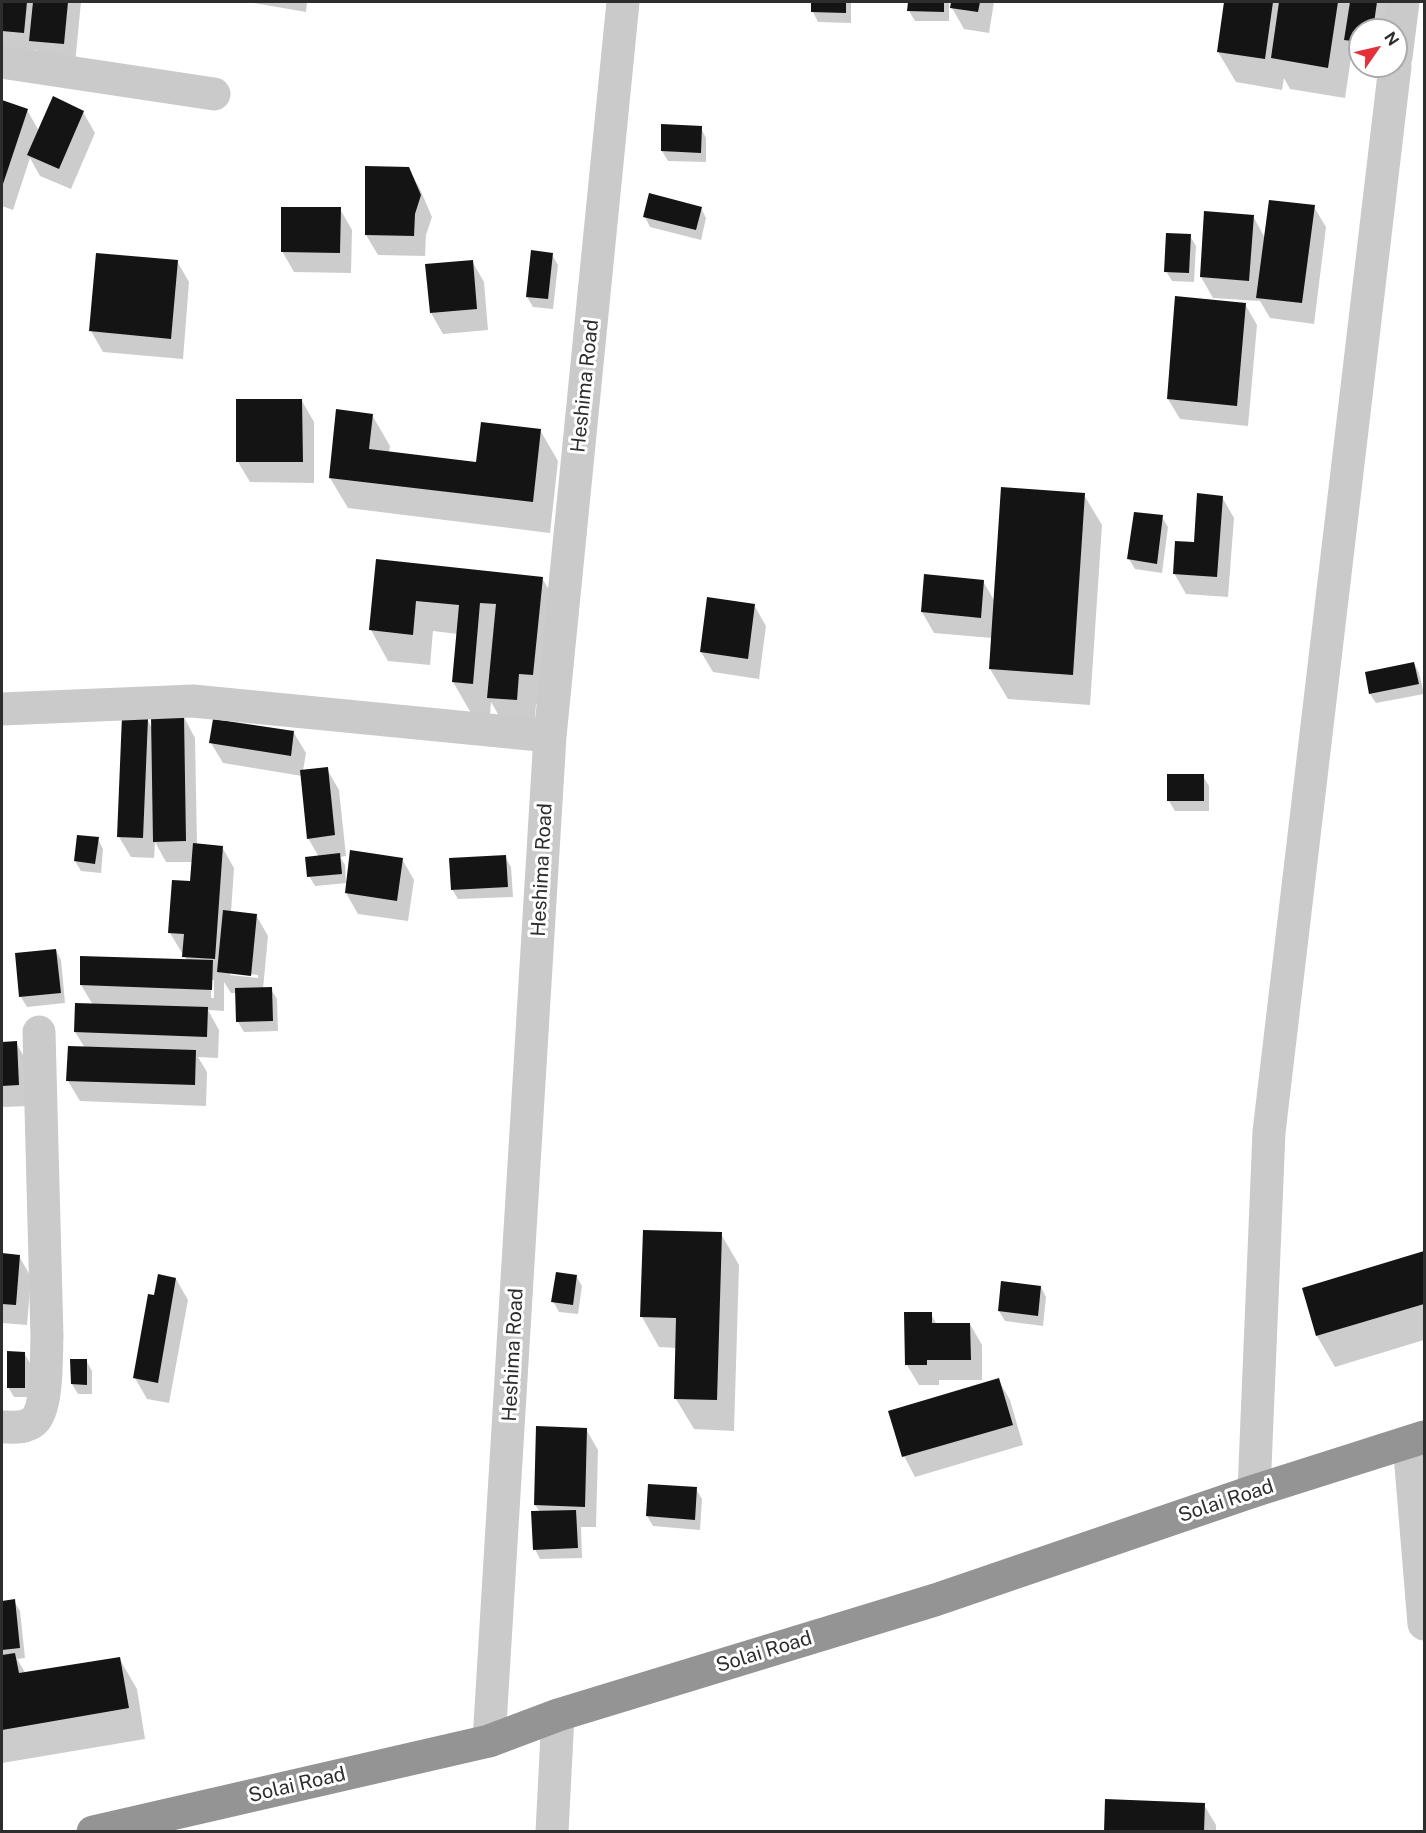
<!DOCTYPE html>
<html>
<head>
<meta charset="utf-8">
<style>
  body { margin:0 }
  #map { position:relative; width:1426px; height:1833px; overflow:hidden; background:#fff; font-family:"Public Sans",sans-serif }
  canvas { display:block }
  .frame { position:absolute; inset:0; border:3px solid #2d2d2d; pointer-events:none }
  .north { position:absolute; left:1348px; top:18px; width:60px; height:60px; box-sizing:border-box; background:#fff; border:2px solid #ababab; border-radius:50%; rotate:56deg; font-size:16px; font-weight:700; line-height:24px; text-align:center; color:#2d2d2d }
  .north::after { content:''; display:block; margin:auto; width:21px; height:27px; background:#e3303b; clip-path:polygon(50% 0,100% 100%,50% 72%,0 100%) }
</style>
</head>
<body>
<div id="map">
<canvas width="1426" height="1833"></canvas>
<div class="frame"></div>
<div class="north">N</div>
</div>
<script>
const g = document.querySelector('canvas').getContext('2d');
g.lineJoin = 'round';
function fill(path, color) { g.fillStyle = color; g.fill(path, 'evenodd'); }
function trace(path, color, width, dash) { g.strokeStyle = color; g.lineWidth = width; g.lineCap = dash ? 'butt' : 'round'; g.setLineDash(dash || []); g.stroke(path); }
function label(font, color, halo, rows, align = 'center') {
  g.font = font + ' "Public Sans",sans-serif'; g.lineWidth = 6; g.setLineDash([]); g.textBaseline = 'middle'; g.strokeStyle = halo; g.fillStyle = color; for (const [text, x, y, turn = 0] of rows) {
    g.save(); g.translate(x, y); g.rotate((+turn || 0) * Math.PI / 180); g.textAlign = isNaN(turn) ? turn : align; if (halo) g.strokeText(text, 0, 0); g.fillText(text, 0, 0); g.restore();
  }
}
fill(new Path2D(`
  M 2,2 L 81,2 L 75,64 L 42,61 L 35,49 L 35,53 L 2,48 Z
  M 248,2 L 307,2 L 306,12 Z
  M 813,2 L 851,2 L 851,23 L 818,22 L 813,12 Z
  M 909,2 L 949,2 L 949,21 L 915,21 L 909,11 Z
  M 953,2 L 994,2 L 989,33 L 964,29 L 952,8 Z
  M 1226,2 L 1392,2 L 1387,30 L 1360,30 L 1360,60 L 1357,60 L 1352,51 L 1345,98 L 1290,89 L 1284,78 L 1282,90 L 1236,82 L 1218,52 Z
  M 2,102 L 27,110 L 39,131 L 83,112 L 95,133 L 71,189 L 40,176 L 30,158 L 13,210 L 2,206 Z
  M 701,128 L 706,138 L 706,162 L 668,161 L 662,151 Z
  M 408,168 L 420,189 L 432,217 L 426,235 L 425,256 L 378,255 L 366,235 Z
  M 1314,207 L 1326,227 L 1314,324 L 1270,318 L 1260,301 L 1213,298 L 1201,277 L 1253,216 L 1265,238 Z
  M 701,208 L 706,218 L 701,240 L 650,227 L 645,217 Z
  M 340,209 L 352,230 L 351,273 L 294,272 L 282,251 Z
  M 1190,236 L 1196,246 L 1194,282 L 1172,281 L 1166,271 Z
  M 552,255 L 558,265 L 553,309 L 533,307 L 527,297 Z
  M 177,261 L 189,282 L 183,359 L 103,352 L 91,331 Z
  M 472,261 L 484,282 L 488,330 L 443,334 L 431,313 L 427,266 Z
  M 1245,304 L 1257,325 L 1248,426 L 1180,419 L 1168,399 Z
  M 302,401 L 314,422 L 314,483 L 250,482 L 238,462 Z
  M 372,415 L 390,446 L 389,453 L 478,463 L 540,430 L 558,461 L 550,533 L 348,508 L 330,478 Z
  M 1084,495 L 1102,525 L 1090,705 L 1008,699 L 990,669 L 992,638 L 934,633 L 922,612 L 983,581 L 995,602 Z
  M 1222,497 L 1234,518 L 1228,597 L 1186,594 L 1174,573 L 1195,544 Z
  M 1162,517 L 1168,527 L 1162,573 L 1135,569 L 1129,559 Z
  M 377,560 L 542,578 L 560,609 L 550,706 L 536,704 L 534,731 L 506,728 L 491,702 L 490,715 L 471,713 L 453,682 L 458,634 L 433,631 L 430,665 L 388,661 L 371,630 Z
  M 754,605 L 766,626 L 759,679 L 713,672 L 701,652 Z
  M 1414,663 L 1419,673 L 1424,694 L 1376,703 L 1370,694 Z
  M 184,717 L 195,738 L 197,845 L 222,847 L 234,868 L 231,912 L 256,915 L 268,936 L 263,989 L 271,989 L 277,999 L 278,1031 L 244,1032 L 238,1022 L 236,993 L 231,993 L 224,982 L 224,1011 L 208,1010 L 219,1030 L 218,1058 L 198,1057 L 207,1072 L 206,1106 L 80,1101 L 68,1081 L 85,1048 L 75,1032 L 93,1005 L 81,985 L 187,961 L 184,954 L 182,953 L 170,933 L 191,883 L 193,862 L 166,862 L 155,842 L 154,858 L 131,857 L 119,837 L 147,719 L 153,730 ZM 230,972 L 258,975 L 258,978 L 230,975 ZM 211,980 L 214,980 L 214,998 L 211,998 Z
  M 294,733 L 306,753 L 303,771 L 327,769 L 339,790 L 346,856 L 340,857 L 345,865 L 346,882 L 402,859 L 414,880 L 408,921 L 358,914 L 346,893 L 347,883 L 315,886 L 309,876 L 319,857 L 308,838 L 302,776 L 223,763 L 211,743 Z
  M 1203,776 L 1209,786 L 1209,811 L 1175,811 L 1169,801 Z
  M 98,839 L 103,849 L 101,873 L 81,871 L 75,861 Z
  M 2,854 L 3,856 L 3,882 L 2,882 Z
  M 505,857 L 511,867 L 513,897 L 458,899 L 452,889 Z
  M 56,950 L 61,960 L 65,1003 L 27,1007 L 21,997 L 17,954 Z
  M 2,1043 L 16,1043 L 28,1063 L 30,1106 L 2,1107 Z
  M 721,1234 L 739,1265 L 734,1431 L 694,1429 L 676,1399 L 677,1348 L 659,1347 L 642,1317 Z
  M 1424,1253 L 1424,1340 L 1335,1367 L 1317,1336 L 1303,1289 Z
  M 2,1254 L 19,1256 L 31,1277 L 27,1325 L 2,1323 Z
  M 576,1276 L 582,1286 L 578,1314 L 559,1312 L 553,1301 Z
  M 176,1279 L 188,1300 L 169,1403 L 147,1399 L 135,1378 L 155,1297 Z
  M 1041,1287 L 1046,1297 L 1043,1326 L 1005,1321 L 999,1311 Z
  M 931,1314 L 937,1325 L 970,1324 L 982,1345 L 982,1380 L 939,1380 L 939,1385 L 919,1385 L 907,1365 Z
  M 24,1353 L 30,1363 L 30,1397 L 14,1397 L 8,1387 Z
  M 72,1360 L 86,1360 L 92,1371 L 92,1394 L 78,1394 L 72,1384 Z
  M 998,1379 L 1010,1400 L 1023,1445 L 915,1477 L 904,1456 Z
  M 586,1429 L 598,1450 L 596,1527 L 581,1527 L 582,1558 L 540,1559 L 535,1549 L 540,1512 L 535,1505 Z
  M 696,1489 L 702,1499 L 700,1530 L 653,1526 L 647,1516 Z
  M 14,1601 L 20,1611 L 25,1658 L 17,1659 L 26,1674 L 119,1658 L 137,1689 L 145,1739 L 2,1763 L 2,1602 Z
  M 1204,1805 L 1216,1825 L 1216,1832 L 1105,1832 Z`), '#0003');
fill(new Path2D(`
  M 2,2 L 27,2 L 24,33 L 2,31 Z
  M 33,2 L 68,2 L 64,44 L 29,41 Z
  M 811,2 L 846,2 L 846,13 L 811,12 Z
  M 908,2 L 944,2 L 944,12 L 907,11 Z
  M 951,2 L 980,2 L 978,12 L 950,8 Z
  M 1224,2 L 1273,2 L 1265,59 L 1217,52 Z
  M 1279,2 L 1338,2 L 1328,68 L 1271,58 Z
  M 1350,2 L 1377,2 L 1373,30 L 1360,30 L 1360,42 L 1344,40 Z
  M 53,96 L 84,111 L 59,169 L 27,155 Z
  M 2,100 L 28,109 L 2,187 Z
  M 661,124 L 702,126 L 701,153 L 661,151 Z
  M 365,166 L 409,167 L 421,195 L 415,214 L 414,236 L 365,235 Z
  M 649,193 L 702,207 L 696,230 L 643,217 Z
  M 1269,200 L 1315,205 L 1302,303 L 1256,298 Z
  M 281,207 L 341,207 L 340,253 L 281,252 Z
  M 1204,211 L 1254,215 L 1249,281 L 1200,277 Z
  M 1166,233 L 1191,234 L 1189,273 L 1164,272 Z
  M 531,250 L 553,253 L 548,299 L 526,297 Z
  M 96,253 L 178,260 L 171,339 L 89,331 Z
  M 473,260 L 477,309 L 430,313 L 425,264 Z
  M 1175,296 L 1246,303 L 1237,406 L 1167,399 Z
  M 236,399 L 302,399 L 303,462 L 236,462 Z
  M 336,409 L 373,414 L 369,449 L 476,462 L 481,422 L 541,429 L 533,502 L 329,478 Z
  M 1001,487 L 1085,493 L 1073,675 L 989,669 Z
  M 1197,493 L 1223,496 L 1217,577 L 1173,574 L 1175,541 L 1194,542 Z
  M 1134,512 L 1163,515 L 1157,564 L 1127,559 Z
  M 376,559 L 543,577 L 533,675 L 519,674 L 517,700 L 487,698 L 496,604 L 480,603 L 473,684 L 452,682 L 459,605 L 416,601 L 413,635 L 369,630 Z
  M 924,574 L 984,580 L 981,618 L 921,612 Z
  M 707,597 L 755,604 L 748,659 L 700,652 Z
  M 1414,662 L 1419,684 L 1369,694 L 1365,672 Z
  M 122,716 L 148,718 L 143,838 L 117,837 Z
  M 151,716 L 184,716 L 186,841 L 153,842 Z
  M 213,719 L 294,731 L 291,756 L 209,743 Z
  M 328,767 L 335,835 L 307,839 L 300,770 Z
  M 1167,774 L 1204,774 L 1204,801 L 1167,801 Z
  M 77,835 L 99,837 L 95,864 L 74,861 Z
  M 193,843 L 223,846 L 215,959 L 182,957 L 184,934 L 168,933 L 172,880 L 190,881 Z
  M 350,850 L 403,858 L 397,901 L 345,893 Z
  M 340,853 L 342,874 L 307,877 L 305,857 Z
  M 506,855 L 508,887 L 451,890 L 449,858 Z
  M 223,910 L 257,914 L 251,976 L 217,972 Z
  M 56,949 L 61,993 L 19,997 L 15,953 Z
  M 80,956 L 213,960 L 212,990 L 80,985 Z
  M 272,987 L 273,1021 L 236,1022 L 235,988 Z
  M 75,1003 L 208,1007 L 207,1037 L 74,1032 Z
  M 17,1041 L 19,1085 L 2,1086 L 2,1042 Z
  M 68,1046 L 196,1050 L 195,1085 L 66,1081 Z
  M 643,1230 L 722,1232 L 717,1400 L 674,1399 L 676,1318 L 640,1317 Z
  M 1424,1251 L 1424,1304 L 1316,1336 L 1302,1288 Z
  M 2,1253 L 20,1255 L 16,1305 L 2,1304 Z
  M 556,1272 L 577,1275 L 573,1305 L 551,1302 Z
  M 158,1274 L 176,1278 L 158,1383 L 133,1378 L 148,1294 L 154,1295 Z
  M 1001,1281 L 1041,1286 L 1038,1316 L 998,1311 Z
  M 904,1312 L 932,1312 L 932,1323 L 970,1323 L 971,1360 L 927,1360 L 927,1365 L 905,1365 Z
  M 7,1351 L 25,1352 L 25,1388 L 7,1388 Z
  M 70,1359 L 87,1359 L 87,1385 L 71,1384 Z
  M 999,1378 L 1013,1425 L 902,1457 L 888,1411 Z
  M 536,1426 L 587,1428 L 585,1507 L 534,1505 Z
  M 648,1484 L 697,1487 L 695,1520 L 646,1516 Z
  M 576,1510 L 578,1548 L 533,1550 L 531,1511 Z
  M 15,1599 L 20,1648 L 2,1650 L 2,1601 Z
  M 15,1653 L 19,1673 L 120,1657 L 129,1708 L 2,1730 L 2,1655 Z
  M 1105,1799 L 1205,1803 L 1204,1832 L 1104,1832 Z`), '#141414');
trace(new Path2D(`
  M 1396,57 L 1403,2
  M 2,62 L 214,94
  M 2,709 L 193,701 L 550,736
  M 2,1427 C 12,1427 25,1429 34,1421 C 48,1408 46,1356 47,1337 L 39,1032
  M 1409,1442 L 1424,1624
  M 1254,1491 L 1269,1132 L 1395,66
  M 489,1741 L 550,736 L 623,2
  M 552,1832 L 558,1715`), '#cacaca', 33);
trace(new Path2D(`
  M 93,1832 L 489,1741 L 558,1715 L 935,1600 L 1254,1491 L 1424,1437`), '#949494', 33);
label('20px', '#2d2d2d', '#fff', [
  ["Heshima Road",585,386,-84],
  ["Heshima Road",542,870,-87],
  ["Heshima Road",513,1355,-87],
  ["Solai Road",1226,1501,-18],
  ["Solai Road",764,1652,-17],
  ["Solai Road",297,1785,-13]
]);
</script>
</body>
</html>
